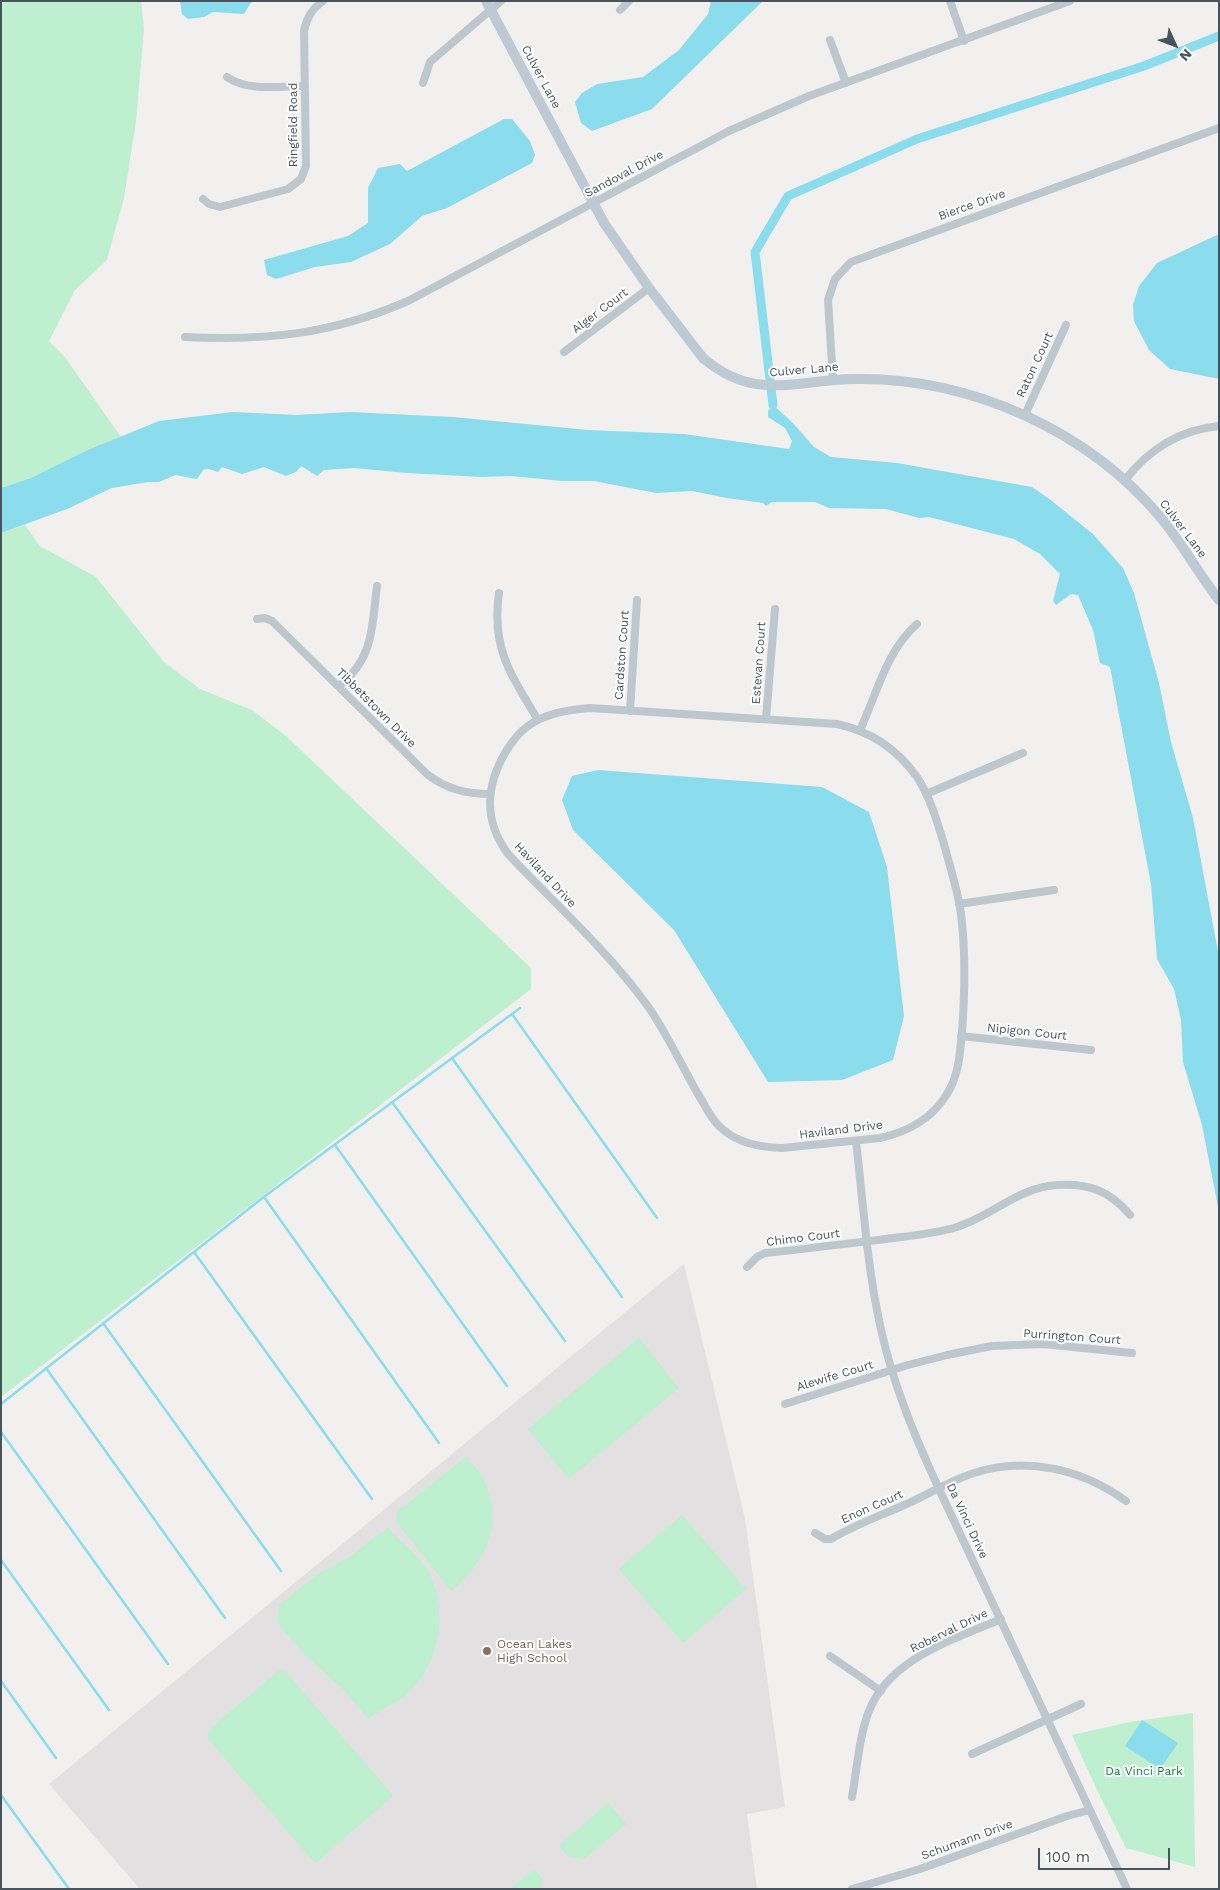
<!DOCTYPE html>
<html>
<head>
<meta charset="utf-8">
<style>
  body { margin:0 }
  #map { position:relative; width:1220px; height:1890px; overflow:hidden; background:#f2efef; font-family:"Work Sans",sans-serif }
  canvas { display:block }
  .frame { position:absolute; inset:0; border:2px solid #47545d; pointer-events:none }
  .north { position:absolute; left:1150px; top:20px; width:50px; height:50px; -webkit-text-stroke:4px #fff; paint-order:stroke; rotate:133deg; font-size:14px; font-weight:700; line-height:20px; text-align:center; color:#47545d }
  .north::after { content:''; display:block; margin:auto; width:18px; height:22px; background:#47545d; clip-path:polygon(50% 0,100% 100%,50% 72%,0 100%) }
  .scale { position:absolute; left:1038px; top:1848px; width:132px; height:22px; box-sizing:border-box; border:2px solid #47545d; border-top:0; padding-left:6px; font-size:15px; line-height:18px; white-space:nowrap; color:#47545d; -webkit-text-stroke:4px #fff; paint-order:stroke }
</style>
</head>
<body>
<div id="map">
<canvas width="1220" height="1890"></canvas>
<div class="frame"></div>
<div class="north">N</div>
<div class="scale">100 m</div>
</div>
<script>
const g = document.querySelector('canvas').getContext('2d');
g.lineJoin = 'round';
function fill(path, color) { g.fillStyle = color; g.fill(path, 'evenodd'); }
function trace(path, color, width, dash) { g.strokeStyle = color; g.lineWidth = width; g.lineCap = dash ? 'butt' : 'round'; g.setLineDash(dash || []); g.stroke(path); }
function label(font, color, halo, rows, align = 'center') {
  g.font = font + ' "Work Sans",sans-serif'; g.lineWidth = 4; g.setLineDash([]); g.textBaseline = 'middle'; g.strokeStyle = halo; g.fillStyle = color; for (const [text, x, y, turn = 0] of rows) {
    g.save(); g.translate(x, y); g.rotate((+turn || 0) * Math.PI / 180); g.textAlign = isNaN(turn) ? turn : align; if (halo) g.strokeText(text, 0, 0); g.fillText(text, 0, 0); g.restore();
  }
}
fill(new Path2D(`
  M 684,1264 L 745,1519 L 785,1807 L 747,1814 L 757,1889 L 140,1889 L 49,1784 Z`), '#e3e0e1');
fill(new Path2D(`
  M 1,1 L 141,1 L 144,29 L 136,121 L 124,198 L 107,260 L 75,290 L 49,341 L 65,357 L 121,437 L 31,478 L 1,488 Z
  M 25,525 L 40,546 L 96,577 L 164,662 L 200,689 L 252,710 L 286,736 L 531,968 L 531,989 L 1,1397 L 1,533 Z
  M 639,1338 L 679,1388 L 569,1479 L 528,1429 Z
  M 466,1457 C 471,1463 477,1469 481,1475 C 507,1519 487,1562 451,1591 L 396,1521 L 397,1512 Z
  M 682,1515 L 746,1589 L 683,1643 L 619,1569 Z
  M 388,1527 C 400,1542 416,1552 427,1569 C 449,1606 441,1663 409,1692 C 397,1704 381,1709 368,1719 L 344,1690 L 302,1652 L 277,1622 L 279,1605 L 314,1577 L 352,1555 Z
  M 278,1671 L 286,1672 L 392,1794 L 392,1797 L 317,1862 L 314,1862 L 208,1739 L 209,1730 Z
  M 1193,1713 L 1195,1867 L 1126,1848 L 1096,1788 L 1072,1735 L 1130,1722 Z
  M 608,1803 L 626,1824 L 584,1859 L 568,1856 L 559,1846 Z
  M 534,1869 L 542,1878 L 541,1889 L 511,1889 Z`), '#beefcf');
fill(new Path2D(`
  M 180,1 L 252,1 L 244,14 L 213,12 L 204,17 L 188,19 L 182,14 Z
  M 711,1 L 763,1 L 652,109 L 592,131 L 581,123 L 575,102 L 582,93 L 597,84 L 643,77 L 679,50 L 708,14 Z
  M 504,119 L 512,119 L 530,141 L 535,155 L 532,163 L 447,208 L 422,216 L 390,244 L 351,262 L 315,267 L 276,279 L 267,275 L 264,260 L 348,236 L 368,223 L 368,188 L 378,168 L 400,164 L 407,171 Z
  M 1219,234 L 1219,379 L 1170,369 L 1149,350 L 1134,321 L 1133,305 L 1139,286 L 1157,263 Z
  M 773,405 L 793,423 L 814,447 L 831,457 L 897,463 L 1032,487 L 1048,498 L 1093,534 L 1123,568 L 1134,593 L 1159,683 L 1171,742 L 1193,818 L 1219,957 L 1219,1212 L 1202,1125 L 1183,1062 L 1181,1020 L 1174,989 L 1157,959 L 1151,884 L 1110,667 L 1100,663 L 1093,630 L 1078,595 L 1071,594 L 1056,605 L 1053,601 L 1060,574 L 1040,554 L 1014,539 L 929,517 L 919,518 L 886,509 L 829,508 L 815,502 L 772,502 L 766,506 L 763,503 L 727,498 L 692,491 L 656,493 L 594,481 L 562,481 L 511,476 L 482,477 L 407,473 L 354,468 L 324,470 L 317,476 L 301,466 L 296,472 L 286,476 L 264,467 L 242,474 L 222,467 L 218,472 L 209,469 L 204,469 L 197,479 L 175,475 L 159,482 L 148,482 L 112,488 L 67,509 L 1,533 L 1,488 L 31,478 L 88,450 L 159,421 L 233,412 L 296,415 L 350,412 L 453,417 L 588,430 L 684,434 L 789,449 L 792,441 L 785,428 L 768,417 L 768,411 Z
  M 598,770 L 822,787 L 869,812 L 887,867 L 904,1016 L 893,1060 L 842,1080 L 768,1082 L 674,930 L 573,830 L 562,800 L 572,776 Z
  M 1142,1720 L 1178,1743 L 1160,1769 L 1125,1746 Z`), '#8bdcec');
trace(new Path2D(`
  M 512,1014 L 657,1218
  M 452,1058 L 622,1297
  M 392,1102 L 565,1341
  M 335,1145 L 507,1386
  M 264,1197 L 439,1443
  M 194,1252 L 372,1499
  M 103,1323 L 281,1571
  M 46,1368 L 225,1618
  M 1,1404 L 265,1196 L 520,1008
  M 1,1432 L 168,1664
  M 1,1560 L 109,1710
  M 1,1681 L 56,1758
  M 1,1795 L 69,1889`), '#8bdcec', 2.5);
trace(new Path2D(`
  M 773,405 L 755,252 L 788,196 L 917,139 L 1144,66 L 1219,36`), '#8bdcec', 9);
trace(new Path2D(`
  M 950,1 L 964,41
  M 620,10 L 629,1
  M 830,40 L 846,83
  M 227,77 C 248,92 280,86 305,86
  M 423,83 L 430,62 L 501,1
  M 203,199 L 209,204 L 220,207 L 288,189 L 301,179 L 306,166 L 304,31 C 307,17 312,9 323,1
  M 185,337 C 268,341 332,334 408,301 L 729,131 L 809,96 L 1070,1
  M 564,352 L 649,288
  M 833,380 L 828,300 L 835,279 L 851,262 L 1219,128
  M 1025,415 L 1066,325
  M 1125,480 C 1149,449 1179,430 1219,426
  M 499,593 C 491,648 511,675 538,720
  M 257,619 L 265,618 L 272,621 L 428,775 C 447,789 466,794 490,794
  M 339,686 C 374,659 372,626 377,586
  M 590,708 L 837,724 C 870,731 897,749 917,777 C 930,797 937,821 944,844 C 950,867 958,891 961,914 C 966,954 965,992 962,1032 C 960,1053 959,1075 947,1094 C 932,1119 907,1132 880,1138 L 782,1148 C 759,1147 736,1143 719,1126 C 710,1117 705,1105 698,1094 C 681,1065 667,1033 647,1005 C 607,950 555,904 508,854 C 484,821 485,788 505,753 C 511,743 518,733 528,726 C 546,713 568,710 590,708 Z
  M 630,711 L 637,600
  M 766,719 L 775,609
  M 860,730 C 877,694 886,651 917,624
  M 926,794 L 1023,753
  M 959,904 L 1054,890
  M 961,1036 L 1091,1050
  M 856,1141 C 863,1202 867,1265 880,1325 C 892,1382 915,1437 939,1489 L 1127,1889
  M 747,1267 L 757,1257 L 765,1253 C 805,1249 845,1244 886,1239 C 909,1236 934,1234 957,1227 C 992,1216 1019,1187 1057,1185 C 1089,1183 1110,1191 1130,1215
  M 785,1404 L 908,1365 L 947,1355 L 992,1346 L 1043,1344 L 1132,1353
  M 815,1533 L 825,1539 L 831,1539 C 856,1524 885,1514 911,1502 C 932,1492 952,1480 974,1473 C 1026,1456 1082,1469 1126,1501
  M 830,1656 L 881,1691
  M 972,1754 L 1081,1704
  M 852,1797 C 857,1770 859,1736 869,1711 C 890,1658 953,1640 1001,1619
  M 852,1889 L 920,1869 L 1067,1816 L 1090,1810`), '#bdc7ce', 8);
trace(new Path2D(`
  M 486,1 L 604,223 L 649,288 L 703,358 C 755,402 794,380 854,379 C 970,377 1088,430 1162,519 C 1183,545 1199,574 1219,600`), '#bdc9d3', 10);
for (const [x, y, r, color] of [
  [487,1651,5,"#8d6e63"]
]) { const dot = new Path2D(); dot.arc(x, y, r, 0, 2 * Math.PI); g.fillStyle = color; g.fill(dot); trace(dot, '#fff', 2); }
label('12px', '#47545d', '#fff', [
  ["Culver Lane",541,77,62],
  ["Ringfield Road",293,125,-90],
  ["Sandoval Drive",624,174,-28],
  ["Bierce Drive",972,205,-20],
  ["Alger Court",600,311,-37],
  ["Raton Court",1035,365,-65],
  ["Culver Lane",804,370,-5],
  ["Culver Lane",1183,529,53],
  ["Cardston Court",622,655,-86],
  ["Estevan Court",759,663,-86],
  ["Tibbetstown Drive",376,708,45],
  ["Haviland Drive",545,875,47],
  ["Nipigon Court",1027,1032,6],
  ["Haviland Drive",841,1130,-7],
  ["Chimo Court",803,1238,-7],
  ["Purrington Court",1072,1337,4],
  ["Alewife Court",835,1376,-17],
  ["Enon Court",872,1507,-24],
  ["Da Vinci Drive",967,1521,65],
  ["Roberval Drive",949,1631,-26],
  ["Schumann Drive",967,1840,-20]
]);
label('12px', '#785e54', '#fff', [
  ["Ocean Lakes",497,1644],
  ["High School",497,1658]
], 'left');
label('12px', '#177f46', '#fff', [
  ["Da Vinci Park",1144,1771]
]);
</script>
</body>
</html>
